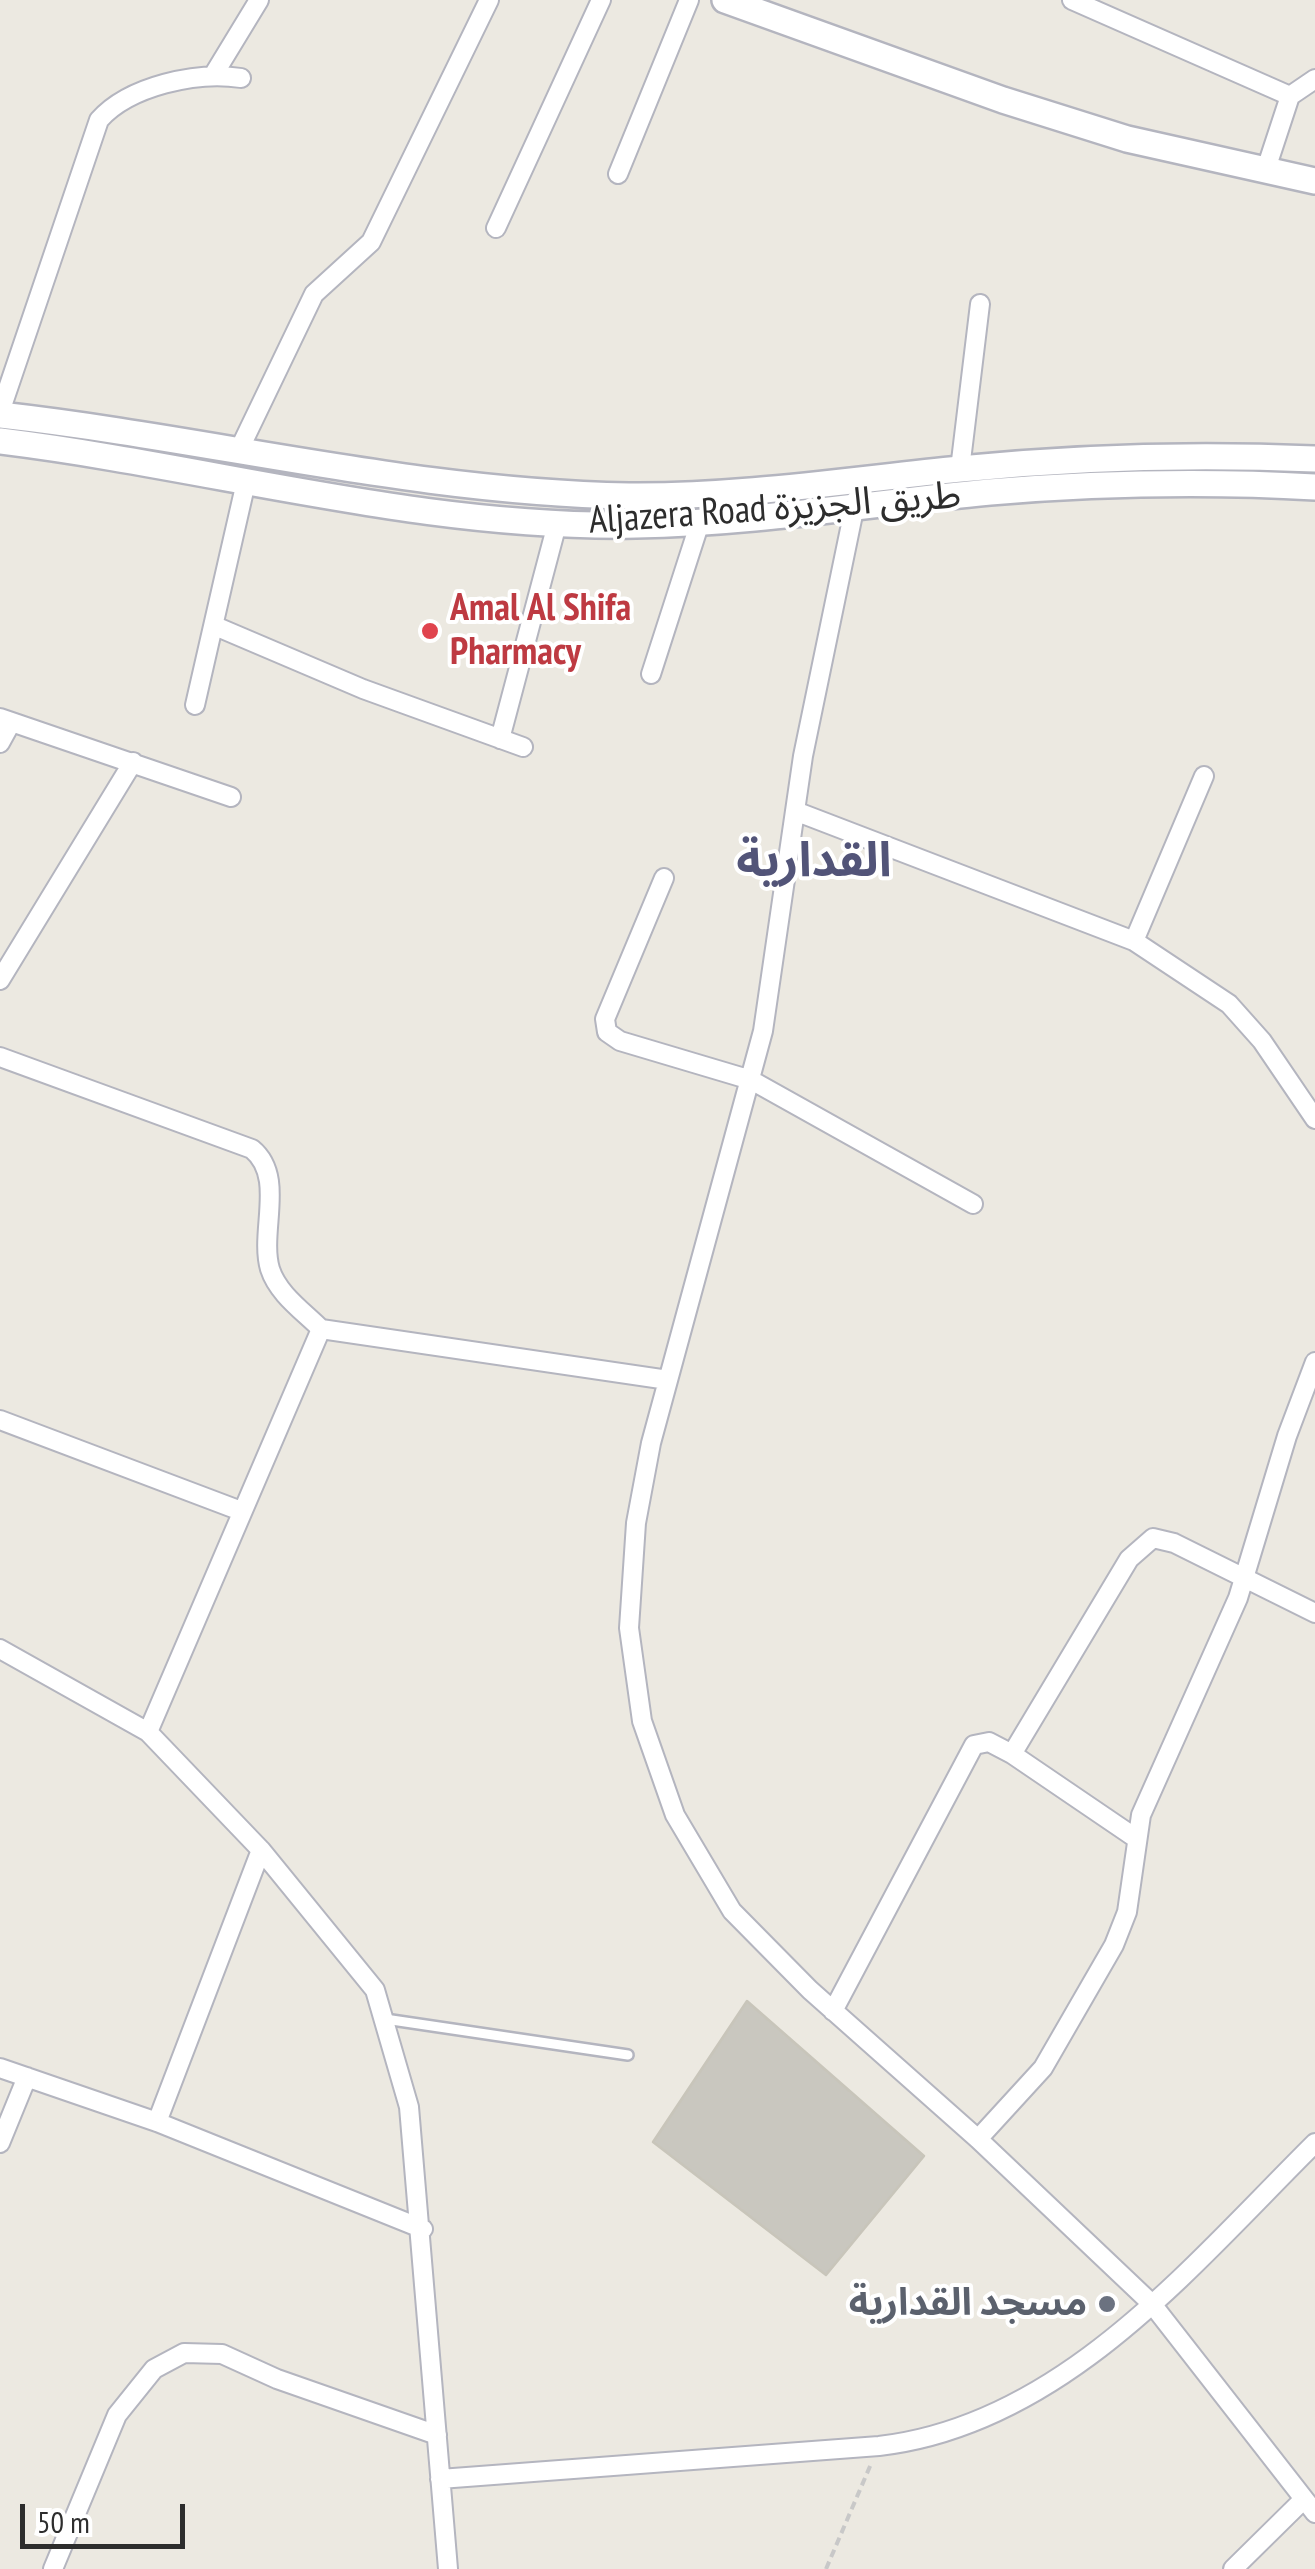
<!DOCTYPE html>
<html>
<head>
<meta charset="utf-8">
<style>
  body { margin:0 }
  #map { position:relative; width:1315px; height:2569px; overflow:hidden; background:#ece9e1; font-family:"PT Sans Narrow",sans-serif }
  canvas { display:block }
  .scale { position:absolute; left:20px; top:2504px; width:165px; height:45px; box-sizing:border-box; border:5px solid #2d2d2d; border-top:0; padding-left:12px; font-size:30px; line-height:35px; white-space:nowrap; color:#2d2d2d; -webkit-text-stroke:8px #fff; paint-order:stroke }
</style>
</head>
<body>
<div id="map">
<canvas width="1315" height="2569"></canvas>
<div class="scale">50 m</div>
</div>
<script>
const g = document.querySelector('canvas').getContext('2d');
g.lineJoin = 'round';
function fill(path, color) { g.fillStyle = color; g.fill(path, 'evenodd'); }
function trace(path, color, width, dash) { g.strokeStyle = color; g.lineWidth = width; g.lineCap = dash ? 'butt' : 'round'; g.setLineDash(dash || []); g.stroke(path); }
function label(font, color, halo, rows, align = 'center') {
  g.font = font + ' "PT Sans Narrow","Noto Sans Arabic",sans-serif'; g.lineWidth = 8; g.setLineDash([]); g.textBaseline = 'middle'; g.strokeStyle = halo; g.fillStyle = color; for (const [text, x, y, turn = 0] of rows) {
    g.save(); g.translate(x, y); g.rotate((+turn || 0) * Math.PI / 180); g.textAlign = isNaN(turn) ? turn : align; if (halo) g.strokeText(text, 0, 0); g.fillText(text, 0, 0); g.restore();
  }
}
const building = new Path2D(`
  M 747,2001 L 924,2156 L 826,2275 L 653,2142 Z`);
fill(building, '#c9c7bf');
trace(building, '#c8c5ba', 2.5);
const lane = new Path2D(`
  M 385,2019 L 628,2055`);
const street = new Path2D(`
  M 1072,0 L 1290,96
  M 214,74 L 259,0
  M 1266,169 L 1290,96 L 1315,79
  M 618,174 L 689,0
  M 496,228 L 601,0
  M 0,412 L 99,120 C 129,86 197,71 241,78
  M 239,450 L 314,294 L 371,242 L 489,0
  M 960,469 L 980,304
  M 856,500 L 803,756 L 763,1031 L 651,1443 L 636,1523 L 629,1628 L 642,1721 L 675,1815 L 732,1911 L 810,1990 L 978,2139 L 1152,2304 L 1315,2513
  M 215,626 L 363,689 L 523,747
  M 651,674 L 700,522
  M 195,705 L 246,482
  M 0,718 L 231,797
  M 500,739 L 557,524
  M 0,743 L 11,723
  M 795,811 L 1134,941 L 1229,1004 L 1262,1041 L 1315,1119
  M 664,878 L 605,1019 L 607,1032 L 620,1041 L 751,1080 L 973,1204
  M 1134,941 L 1204,776
  M 0,980 L 133,762
  M 0,1057 L 252,1149 C 286,1177 259,1231 270,1269 C 278,1294 303,1311 321,1329 L 668,1380
  M 0,1420 L 241,1511
  M 0,1649 L 148,1732 L 261,1850 L 375,1990 L 409,2107 L 448,2569
  M 148,1732 L 321,1329
  M 1012,1754 L 1129,1559 L 1153,1538 L 1174,1543 L 1315,1613
  M 833,2011 L 974,1745 L 989,1742 L 1012,1754 L 1137,1839
  M 0,2068 L 157,2122 L 423,2229
  M 157,2122 L 261,1850
  M 978,2139 L 1043,2068 L 1114,1945 L 1127,1912 L 1141,1815 L 1238,1598 L 1287,1436 L 1315,1362
  M 0,2143 L 27,2077
  M 440,2479 L 879,2446 C 1062,2425 1191,2266 1315,2143
  M 53,2569 L 117,2415 L 154,2369 L 184,2353 L 222,2354 L 277,2379 L 437,2435
  M 1233,2569 L 1304,2499`);
const secondary = new Path2D(`
  M 725,0 L 1003,100 L 1127,139 L 1315,181
  M 0,415 C 213,439 413,492 629,496 C 740,497 850,480 960,469 C 1078,457 1197,454 1315,459
  M 0,441 C 212,467 421,529 636,525 C 755,523 872,503 990,492 C 1099,483 1206,481 1315,487`);
trace(lane, '#b4b5bf', 14);
trace(street, '#b4b5bf', 22);
trace(secondary, '#b4b5bf', 30);
trace(new Path2D(`
  M 826,2569 L 871,2464`), '#c8c8c8', 4, [8, 5]);
trace(lane, '#fff', 9);
trace(street, '#fff', 18);
trace(secondary, '#fff', 25);
for (const [x, y, r, color] of [
  [430,631,10,"#e0444e"],
  [1107,2304,10,"#6b7280"]
]) { const dot = new Path2D(); dot.arc(x, y, r, 0, 2 * Math.PI); g.fillStyle = color; g.fill(dot); trace(dot, '#fff', 4); }
label('38px', '#2d2d2d', '#fff', [
  ["Aljazera Road طريق الجزيزة",775,509,-4]
]);
label('bold 38px', '#be3a42', '#fff', [
  ["Amal Al Shifa",450,609],
  ["Pharmacy",450,653]
], 'left');
label('bold 38px', '#5b616d', '#fff', [
  ["مسجد القدارية",1087,2304]
], 'right');
label('bold 48px', '#525478', '#fff', [
  ["القدارية",814,862]
]);
</script>
</body>
</html>
